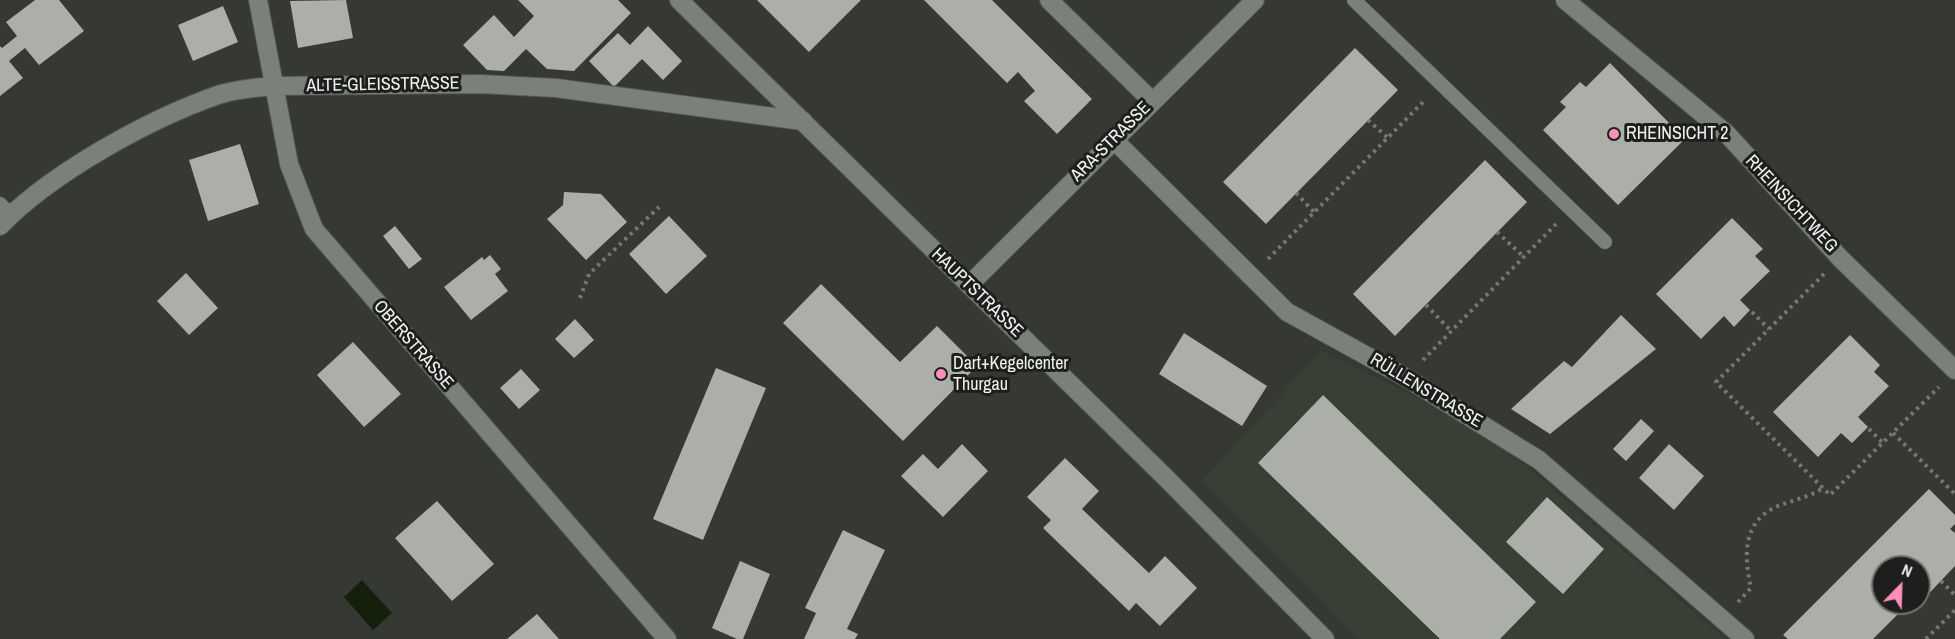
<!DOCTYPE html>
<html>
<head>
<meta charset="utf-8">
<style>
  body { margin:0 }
  #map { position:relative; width:1955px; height:639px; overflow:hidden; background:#353833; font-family:"Archivo Narrow",sans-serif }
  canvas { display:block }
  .north { position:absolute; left:1871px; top:555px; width:60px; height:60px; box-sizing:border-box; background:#1d1f1c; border:2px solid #717370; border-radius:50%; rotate:23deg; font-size:16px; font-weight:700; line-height:24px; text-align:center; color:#f0f2ef }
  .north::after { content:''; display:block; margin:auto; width:21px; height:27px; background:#fe8ebb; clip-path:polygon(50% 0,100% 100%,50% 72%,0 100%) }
</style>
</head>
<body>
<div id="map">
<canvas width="1955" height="639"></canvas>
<div class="north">N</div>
</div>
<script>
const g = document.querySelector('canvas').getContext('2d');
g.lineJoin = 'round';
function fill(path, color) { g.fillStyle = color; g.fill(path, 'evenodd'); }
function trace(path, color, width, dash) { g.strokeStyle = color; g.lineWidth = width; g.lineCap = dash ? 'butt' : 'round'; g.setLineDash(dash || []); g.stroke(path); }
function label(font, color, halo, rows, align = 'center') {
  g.font = font + ' "Archivo Narrow",sans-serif'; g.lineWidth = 6; g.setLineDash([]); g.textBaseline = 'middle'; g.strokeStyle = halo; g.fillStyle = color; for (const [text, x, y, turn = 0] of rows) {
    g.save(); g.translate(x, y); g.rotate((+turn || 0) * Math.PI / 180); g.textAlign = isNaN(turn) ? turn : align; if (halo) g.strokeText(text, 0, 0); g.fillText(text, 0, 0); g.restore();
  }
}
fill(new Path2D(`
  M 1321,351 L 1466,421 L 1531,470 L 1725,639 L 1359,639 L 1202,481 Z`), '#383f34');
fill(new Path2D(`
  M 362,580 L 392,613 L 373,630 L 344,597 Z`), '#14200c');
fill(new Path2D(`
  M 35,0 L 59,0 L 84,31 L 39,65 L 25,48 L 9,61 L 23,78 L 0,96 L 0,46 L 2,48 L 17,36 L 6,22 Z
  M 346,0 L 353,38 L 298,48 L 290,1 Z
  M 518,0 L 618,0 L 631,13 L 574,71 L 547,69 L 526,49 L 504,71 L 487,70 L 463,45 L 494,15 L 514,37 L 534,16 Z
  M 757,0 L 861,0 L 809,52 Z
  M 924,0 L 992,0 L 1092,99 L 1057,134 L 1024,101 L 1035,91 L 1018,72 L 1007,83 Z
  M 223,6 L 238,42 L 193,61 L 178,25 Z
  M 648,26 L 682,61 L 663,80 L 642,59 L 614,87 L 589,61 L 618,33 L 630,45 Z
  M 1355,48 L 1398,90 L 1266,224 L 1223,182 Z
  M 1610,63 L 1685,139 L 1618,205 L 1543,130 L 1566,107 L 1560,102 L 1580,82 L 1586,87 Z
  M 240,144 L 259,204 L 208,221 L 189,160 Z
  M 1485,160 L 1527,202 L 1395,336 L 1353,294 Z
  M 564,192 L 601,194 L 627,222 L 586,260 L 547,219 L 563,205 Z
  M 669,216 L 707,256 L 666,294 L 629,254 Z
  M 1732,218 L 1763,249 L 1755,256 L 1770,271 L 1740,300 L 1750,310 L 1734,327 L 1724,316 L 1701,339 L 1656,294 Z
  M 395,226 L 422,259 L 409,269 L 383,236 Z
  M 490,255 L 501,269 L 495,274 L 508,291 L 471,320 L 444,287 L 482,257 L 484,260 Z
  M 186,273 L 218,308 L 189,335 L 157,301 Z
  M 821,284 L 900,362 L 937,326 L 977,366 L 903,441 L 783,323 Z
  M 1621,315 L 1656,349 L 1550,434 L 1511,409 L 1564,361 L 1572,367 Z
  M 575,319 L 594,340 L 574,358 L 555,339 Z
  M 1184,333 L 1267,386 L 1242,426 L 1159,374 Z
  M 1850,335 L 1880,365 L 1874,372 L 1889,386 L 1858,417 L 1868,427 L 1852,443 L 1841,433 L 1818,457 L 1773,412 Z
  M 353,342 L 401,394 L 364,427 L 317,375 Z
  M 716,368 L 766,388 L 703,540 L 653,519 Z
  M 521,369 L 540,390 L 519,409 L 500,388 Z
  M 1323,395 L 1536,602 L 1500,639 L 1440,639 L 1258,463 Z
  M 1641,419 L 1654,431 L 1626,461 L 1613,449 Z
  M 962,444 L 988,471 L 943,517 L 901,476 L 923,454 L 938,469 Z
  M 1669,444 L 1704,476 L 1674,510 L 1639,478 Z
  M 1065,458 L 1099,491 L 1082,509 L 1149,573 L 1165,556 L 1197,588 L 1160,626 L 1136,603 L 1129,611 L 1043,528 L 1051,520 L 1027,497 Z
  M 1929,489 L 1955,515 L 1955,524 L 1950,529 L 1955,533 L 1955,566 L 1916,607 L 1912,603 L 1919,603 L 1919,567 L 1883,567 L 1883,603 L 1909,603 L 1873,639 L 1788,639 L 1783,635 Z
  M 1547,497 L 1604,549 L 1563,594 L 1506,542 Z
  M 437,501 L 494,564 L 452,601 L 395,538 Z
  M 843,530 L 885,550 L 847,629 L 858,634 L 855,639 L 804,639 L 816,613 L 805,608 Z
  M 740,561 L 770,574 L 743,639 L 737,639 L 712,628 Z
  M 537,614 L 559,639 L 507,639 Z`), '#abafa8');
const lane = new Path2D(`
  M 1354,0 L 1605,242
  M 0,204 L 11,215`);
const street = new Path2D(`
  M 258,0 L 289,164 L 314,229 L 667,639
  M 1049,0 L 1152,101
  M 1565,0 L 1727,134 L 1840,258 L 1955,370
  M 1113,139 L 1287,312 L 1405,377 L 1539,460 L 1745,639
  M 0,226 C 51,173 149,119 218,95 C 236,89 255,88 273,86 L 480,84 L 556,88 L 803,121
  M 969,285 L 1255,0`);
const secondary = new Path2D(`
  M 679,0 L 1167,479 L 1325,639`);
trace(lane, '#535652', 15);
trace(street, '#535652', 20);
trace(secondary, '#535652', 20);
trace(new Path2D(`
  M 1368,120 L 1388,138
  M 1296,193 L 1314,212
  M 1497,232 L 1524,257
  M 1268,259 L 1425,100
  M 1824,274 L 1716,382 L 1823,488 L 1830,495 L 1939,387
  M 580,298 L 589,274 L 659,207
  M 1426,305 L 1452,332
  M 1752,312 L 1769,329
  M 1423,360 L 1556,224
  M 1869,429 L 1883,443
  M 1893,433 L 1955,494
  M 1941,581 L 1955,595
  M 1738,602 L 1751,588 C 1744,557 1742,522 1776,507 C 1792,500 1808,498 1823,488
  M 1926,639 L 1955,610`), '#767874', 4, [3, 4.5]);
trace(lane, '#7c807a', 14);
trace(street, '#7c807a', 18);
trace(secondary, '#7c807a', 18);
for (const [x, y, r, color] of [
  [1614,134,6,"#fe8ebb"],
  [941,374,6,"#fe8ebb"]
]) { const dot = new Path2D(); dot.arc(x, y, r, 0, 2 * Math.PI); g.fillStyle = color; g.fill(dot); trace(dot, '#1d1f1c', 2); }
label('18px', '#f0f2ef', '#1d1f1c', [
  ["ALTE-GLEISSTRASSE",383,85,-1],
  ["ARA-STRASSE",1111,142,-45],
  ["RHEINSICHTWEG",1791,204,47],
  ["HAUPTSTRASSE",977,293,44],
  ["OBERSTRASSE",413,345,49],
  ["RÜLLENSTRASSE",1426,391,31]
]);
label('18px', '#f0f2ef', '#1d1f1c', [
  ["RHEINSICHT 2",1626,134],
  ["Dart+Kegelcenter",953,364],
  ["Thurgau",953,385]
], 'left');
</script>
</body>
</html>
